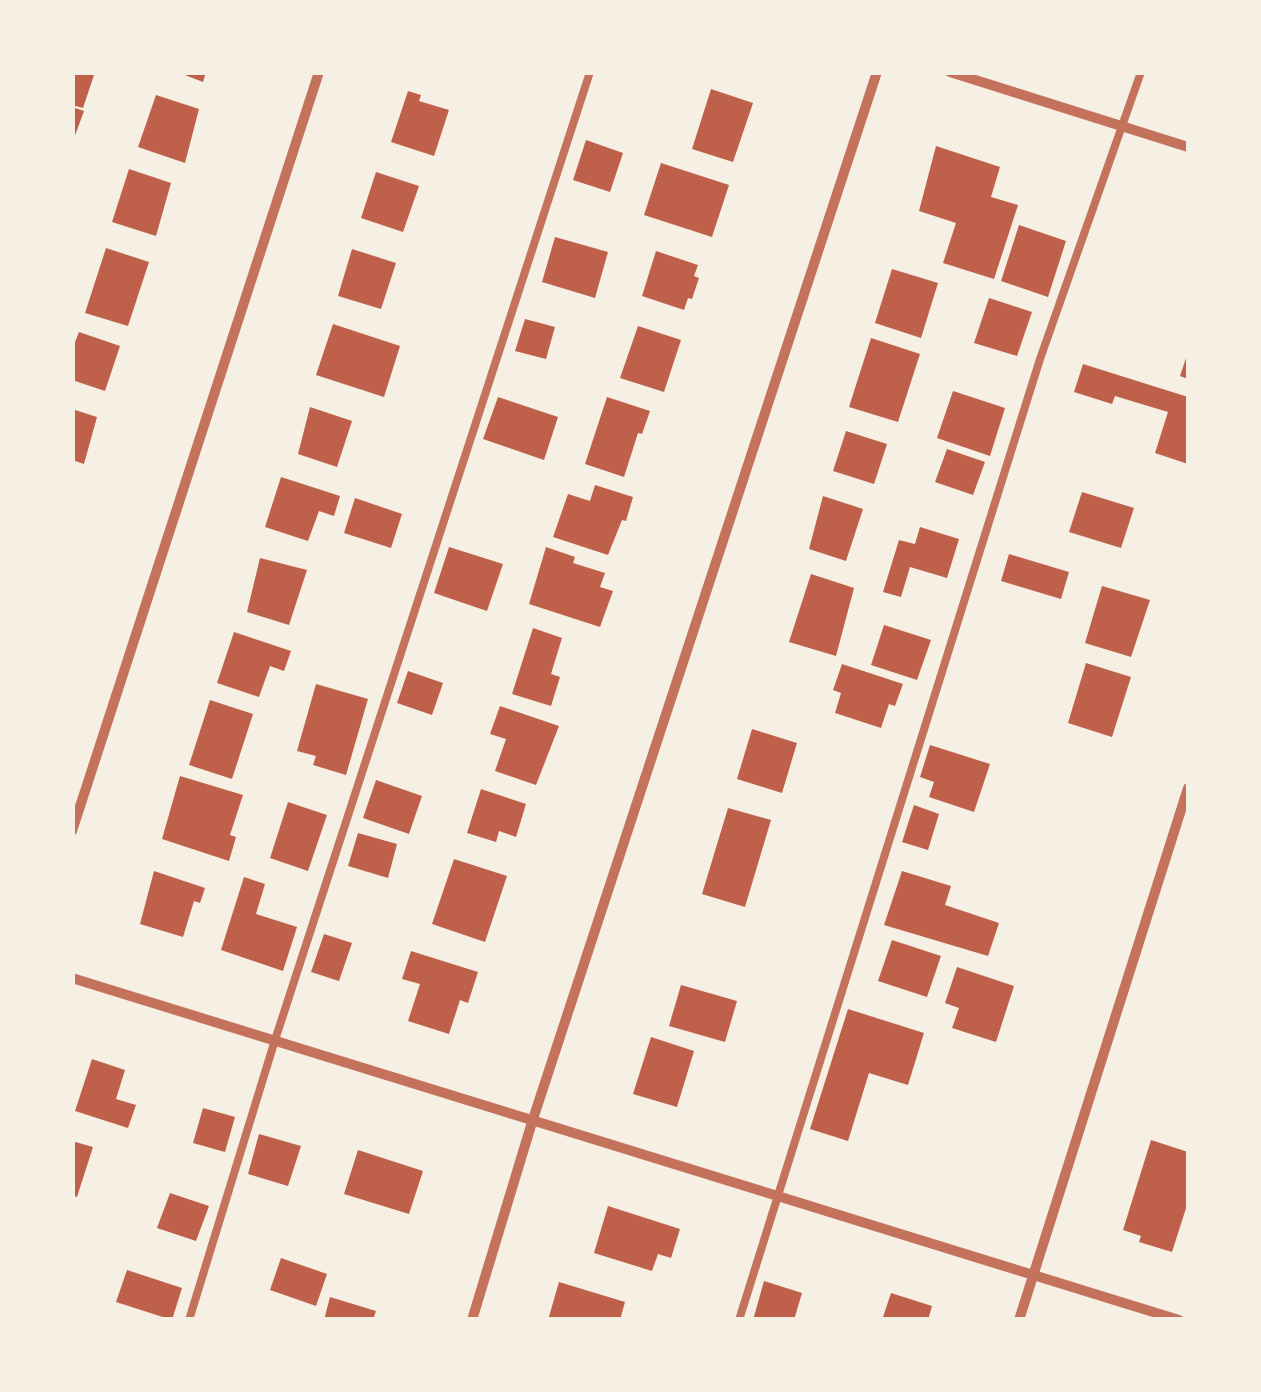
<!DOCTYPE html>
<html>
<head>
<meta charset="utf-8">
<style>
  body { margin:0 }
  #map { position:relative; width:1261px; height:1392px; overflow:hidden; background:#f6efe4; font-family:"Fira Sans",sans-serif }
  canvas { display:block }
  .frame { position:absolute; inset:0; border:75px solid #f6efe4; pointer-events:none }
</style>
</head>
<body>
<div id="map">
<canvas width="1261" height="1392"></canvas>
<div class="frame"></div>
</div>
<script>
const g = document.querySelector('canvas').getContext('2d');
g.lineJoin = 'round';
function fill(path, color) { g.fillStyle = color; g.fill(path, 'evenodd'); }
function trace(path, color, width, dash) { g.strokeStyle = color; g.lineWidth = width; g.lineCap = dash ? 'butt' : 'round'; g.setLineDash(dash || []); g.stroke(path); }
fill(new Path2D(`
  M 72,72 L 95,72 L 83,108 L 72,105 Z
  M 177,72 L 206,72 L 203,82 Z
  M 711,89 L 753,103 L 733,162 L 692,149 Z
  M 408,91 L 421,95 L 419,101 L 449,110 L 434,156 L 391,142 Z
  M 156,95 L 199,109 L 185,163 L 138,147 Z
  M 72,107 L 84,111 L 73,141 L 72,141 Z
  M 586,140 L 623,153 L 610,192 L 573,180 Z
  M 936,146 L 1000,167 L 991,197 L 1018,205 L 994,279 L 943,263 L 956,223 L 919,211 Z
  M 661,163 L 729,185 L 712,237 L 644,215 Z
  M 129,169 L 171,183 L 156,236 L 112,222 Z
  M 376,172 L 419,186 L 403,232 L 361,218 Z
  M 1019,225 L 1066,241 L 1048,297 L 1001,281 Z
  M 555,237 L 608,252 L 595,298 L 542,282 Z
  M 106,248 L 149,262 L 128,326 L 85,313 Z
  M 352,249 L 396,263 L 381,309 L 338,296 Z
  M 656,251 L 698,265 L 694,276 L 699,278 L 692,299 L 688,298 L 684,310 L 642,296 Z
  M 892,269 L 938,283 L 921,338 L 875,323 Z
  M 989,298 L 1032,312 L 1017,356 L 974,343 Z
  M 525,319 L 555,327 L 546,359 L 515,351 Z
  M 333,324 L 400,346 L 384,397 L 316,375 Z
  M 638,326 L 681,340 L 664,392 L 620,378 Z
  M 79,332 L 120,346 L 105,391 L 72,380 L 72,350 Z
  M 871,338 L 920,354 L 898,422 L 849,407 Z
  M 1188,352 L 1188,379 L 1180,376 Z
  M 1083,364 L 1188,397 L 1188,464 L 1155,453 L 1168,412 L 1115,396 L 1112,404 L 1074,392 Z
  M 953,391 L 1005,408 L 990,456 L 937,438 Z
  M 498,397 L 558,417 L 544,460 L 483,439 Z
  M 607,397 L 650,411 L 642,434 L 638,433 L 624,477 L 585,464 Z
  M 310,407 L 352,421 L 337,467 L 298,454 Z
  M 72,409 L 97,417 L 84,464 L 72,460 Z
  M 846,431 L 887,444 L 874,484 L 833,471 Z
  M 947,449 L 985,462 L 973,495 L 935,482 Z
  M 281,477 L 340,496 L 334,516 L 319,511 L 308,541 L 265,527 Z
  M 595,485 L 633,497 L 626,521 L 622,520 L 608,555 L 553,537 L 568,494 L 590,501 Z
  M 1082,492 L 1134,508 L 1121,548 L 1069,532 Z
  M 823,496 L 863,509 L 846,561 L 809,549 Z
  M 355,498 L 402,514 L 391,548 L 344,533 Z
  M 920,527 L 959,539 L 947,578 L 910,567 L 901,597 L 883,592 L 899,540 L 915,544 Z
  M 449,547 L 503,564 L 487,611 L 434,593 Z
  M 546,547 L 575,557 L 573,563 L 605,573 L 600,587 L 613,591 L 600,627 L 529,604 Z
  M 1009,554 L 1069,572 L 1061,599 L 1001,581 Z
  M 260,558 L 307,570 L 289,625 L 247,612 Z
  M 811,574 L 854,588 L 836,656 L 789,642 Z
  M 1102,586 L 1150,600 L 1131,657 L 1085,643 Z
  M 884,625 L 931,640 L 917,680 L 871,665 Z
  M 533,628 L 562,638 L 551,674 L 560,677 L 551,706 L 512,694 Z
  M 234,632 L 291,651 L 284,671 L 270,666 L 259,697 L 217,683 Z
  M 1086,663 L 1131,677 L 1112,737 L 1068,723 Z
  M 842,664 L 903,684 L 895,706 L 889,704 L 881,728 L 835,713 L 841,693 L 833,690 Z
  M 408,671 L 443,683 L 432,715 L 397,703 Z
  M 316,684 L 368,699 L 346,775 L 313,765 L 316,756 L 297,751 Z
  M 210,700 L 253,714 L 232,779 L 189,765 Z
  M 500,706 L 559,726 L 536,785 L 495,771 L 506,739 L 490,734 Z
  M 752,729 L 797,743 L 782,793 L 737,779 Z
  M 930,745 L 990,764 L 974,812 L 929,797 L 934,782 L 920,777 Z
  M 180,776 L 243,795 L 230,835 L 236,837 L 229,861 L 162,839 Z
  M 376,780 L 422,796 L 409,834 L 363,818 Z
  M 481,789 L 526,804 L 516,837 L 499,831 L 496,842 L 467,833 Z
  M 288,802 L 327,815 L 308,871 L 270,858 Z
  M 914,805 L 939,814 L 928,850 L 902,842 Z
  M 728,808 L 771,820 L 745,907 L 702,894 Z
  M 358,833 L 397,844 L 388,878 L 348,866 Z
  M 454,859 L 507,876 L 485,942 L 432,924 Z
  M 154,871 L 205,888 L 200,903 L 194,901 L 183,937 L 140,924 Z
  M 902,871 L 951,886 L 945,905 L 999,923 L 988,956 L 884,925 Z
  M 244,877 L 265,884 L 256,914 L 297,927 L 283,971 L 221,950 Z
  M 324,934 L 352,943 L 339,981 L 311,972 Z
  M 892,940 L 941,956 L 927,997 L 878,981 Z
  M 411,951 L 478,972 L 468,1003 L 460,1000 L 449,1034 L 408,1021 L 420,984 L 402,979 Z
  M 957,967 L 1014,986 L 996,1042 L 952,1028 L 959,1008 L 945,1003 Z
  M 681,985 L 737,1001 L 725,1042 L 669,1026 Z
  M 848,1009 L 924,1033 L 908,1085 L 869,1073 L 848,1141 L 810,1129 Z
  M 651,1037 L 694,1051 L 677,1107 L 633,1094 Z
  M 92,1059 L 125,1070 L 116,1099 L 136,1105 L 128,1128 L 75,1111 Z
  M 203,1108 L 235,1117 L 225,1152 L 193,1143 Z
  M 259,1134 L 301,1146 L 288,1186 L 248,1174 Z
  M 1151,1140 L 1188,1152 L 1188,1202 L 1172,1252 L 1139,1242 L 1141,1236 L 1123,1230 Z
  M 72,1141 L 93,1147 L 77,1197 L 72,1195 Z
  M 358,1150 L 423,1171 L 409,1214 L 344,1194 Z
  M 170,1193 L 209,1206 L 196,1241 L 157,1228 Z
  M 608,1206 L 680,1229 L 671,1258 L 658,1254 L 652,1271 L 594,1253 Z
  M 281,1258 L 327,1274 L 316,1306 L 270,1290 Z
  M 127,1270 L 182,1288 L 172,1320 L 116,1302 Z
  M 764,1281 L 802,1293 L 794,1320 L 753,1320 Z
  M 559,1282 L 625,1302 L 620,1320 L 548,1320 Z
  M 891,1293 L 932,1306 L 928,1320 L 882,1320 Z
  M 330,1297 L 376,1311 L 373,1320 L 324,1320 Z`), '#bf614a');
trace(new Path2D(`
  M 189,1320 L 275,1040 L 590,72
  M 739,1320 L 1040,359 L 1141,72`), '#c5725c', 8);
trace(new Path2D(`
  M 950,72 L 1188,147
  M 72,831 L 319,72
  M 72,978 L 1179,1320
  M 472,1320 L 533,1119 L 877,72
  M 1019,1320 L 1188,788`), '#c5725c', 10);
</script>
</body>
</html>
